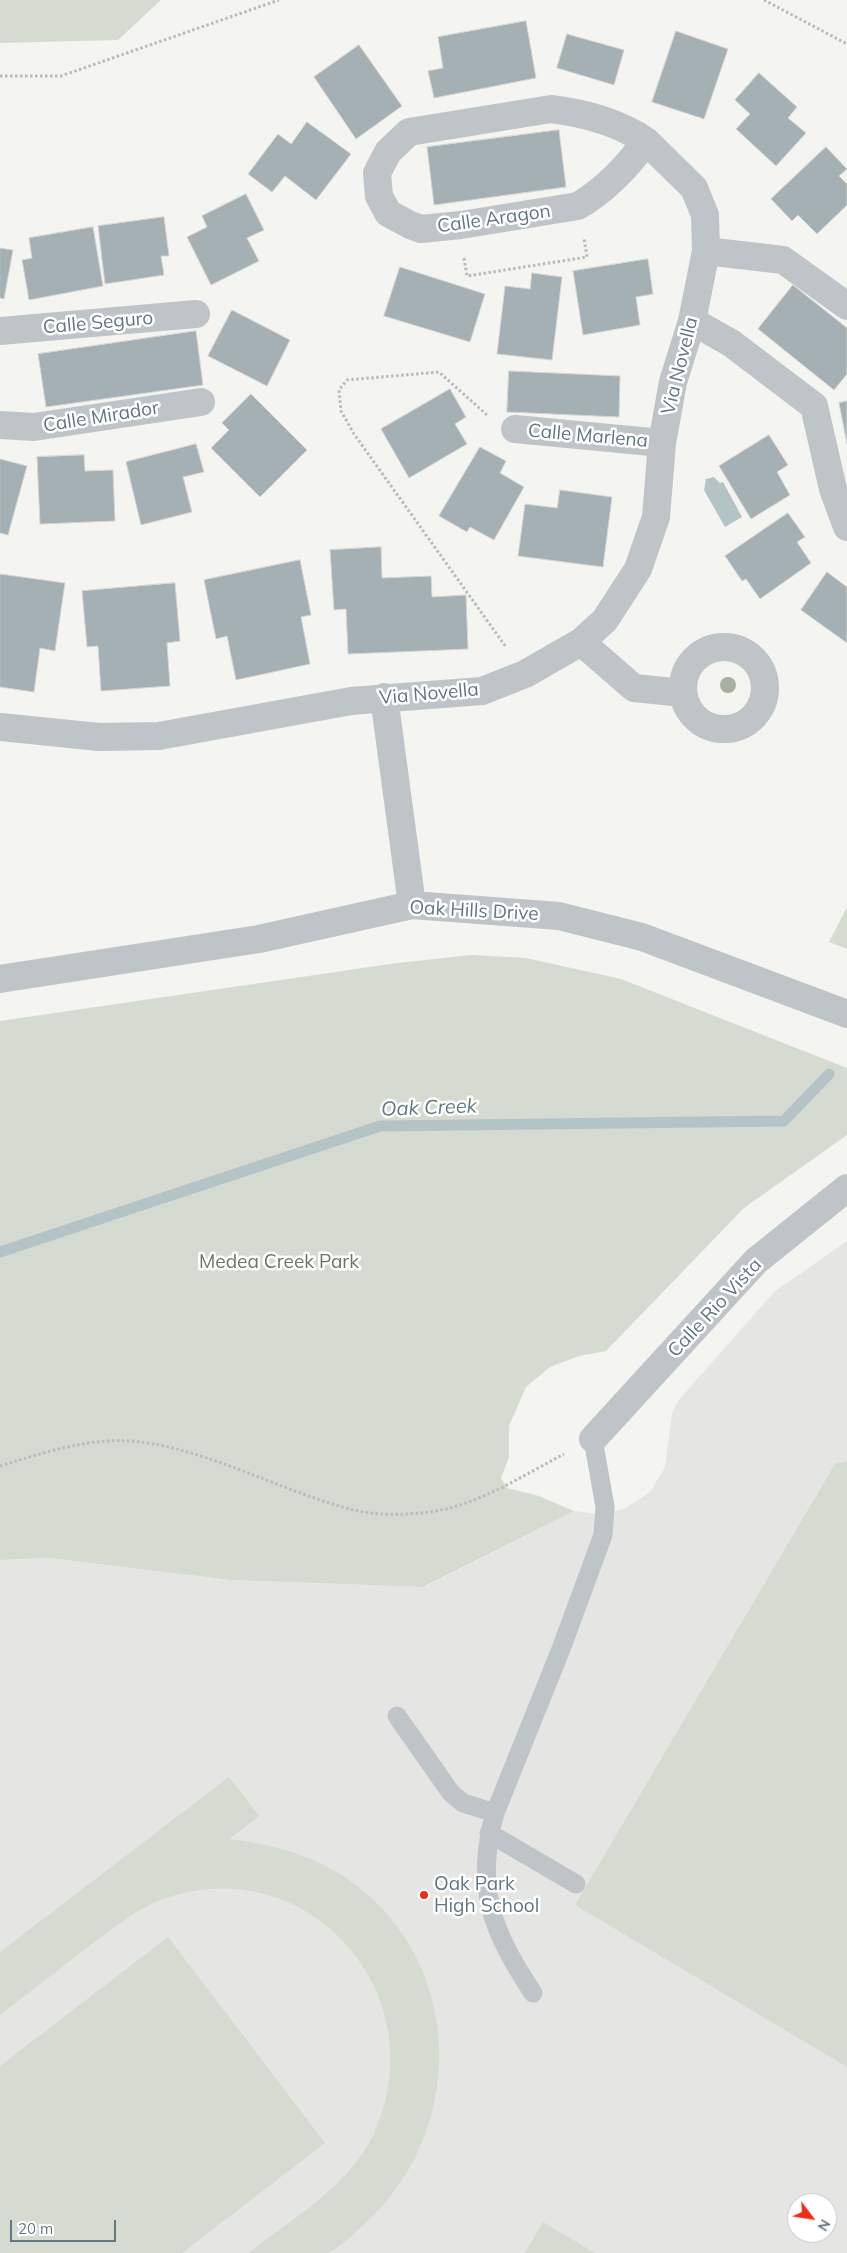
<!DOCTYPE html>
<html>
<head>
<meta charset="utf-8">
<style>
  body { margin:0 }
  #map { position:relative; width:847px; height:2253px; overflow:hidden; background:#f4f4f0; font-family:Mulish,sans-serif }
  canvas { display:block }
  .north { position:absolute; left:787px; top:2193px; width:50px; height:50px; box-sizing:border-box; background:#fff; border:1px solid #c0c9cd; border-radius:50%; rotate:121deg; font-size:14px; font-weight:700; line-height:20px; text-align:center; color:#617883 }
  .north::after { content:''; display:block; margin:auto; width:18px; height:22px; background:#ec2d18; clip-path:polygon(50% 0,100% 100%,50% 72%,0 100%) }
  .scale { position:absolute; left:10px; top:2220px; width:106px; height:22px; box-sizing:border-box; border:2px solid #617883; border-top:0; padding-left:6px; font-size:15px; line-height:18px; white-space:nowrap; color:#617883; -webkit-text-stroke:4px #fff; paint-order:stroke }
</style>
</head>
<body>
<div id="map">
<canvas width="847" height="2253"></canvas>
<div class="north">N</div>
<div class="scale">20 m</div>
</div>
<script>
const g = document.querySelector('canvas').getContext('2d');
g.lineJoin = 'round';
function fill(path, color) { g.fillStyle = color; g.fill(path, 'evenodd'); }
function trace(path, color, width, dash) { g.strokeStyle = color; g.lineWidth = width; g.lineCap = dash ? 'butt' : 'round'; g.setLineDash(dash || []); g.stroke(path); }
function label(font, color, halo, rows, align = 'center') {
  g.font = font + ' Mulish,sans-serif'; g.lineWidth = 5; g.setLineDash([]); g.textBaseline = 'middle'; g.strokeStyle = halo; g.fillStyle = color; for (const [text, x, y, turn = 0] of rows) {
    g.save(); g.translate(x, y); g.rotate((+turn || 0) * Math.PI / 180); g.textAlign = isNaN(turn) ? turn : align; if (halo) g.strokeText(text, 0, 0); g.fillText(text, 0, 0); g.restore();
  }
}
fill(new Path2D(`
  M 847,1241 L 847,2253 L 0,2253 L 0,1560 L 49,1558 L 230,1580 L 424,1587 L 574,1511 L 598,1514 L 624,1509 L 650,1492 L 665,1467 L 672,1414 L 678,1401 L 774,1292 ZM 797,2203 L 827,2203 L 827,2233 L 797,2233 Z`), '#e5e5e3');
fill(new Path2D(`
  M 0,0 L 161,0 L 118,40 L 0,43 Z
  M 847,907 L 847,949 L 829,942 Z
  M 471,955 L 526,958 L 621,979 L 847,1068 L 847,1135 L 744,1208 L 606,1351 L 579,1356 L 550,1367 L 526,1387 L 509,1426 L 509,1457 L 501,1478 L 507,1488 L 539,1496 L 574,1511 L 423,1587 L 230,1580 L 49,1558 L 0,1560 L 0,1021 L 397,963 Z
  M 847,1461 L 847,2067 L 575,1905 L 835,1464 Z
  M 229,1777 L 259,1816 L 229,1839 C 271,1844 310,1854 346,1878 C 454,1950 468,2101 389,2198 C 380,2210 341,2249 327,2253 C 321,2253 311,2253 304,2253 C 285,2253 266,2253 248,2253 C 292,2219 350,2186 374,2133 C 437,1997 310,1849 166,1898 C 135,1909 110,1931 84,1950 C 56,1972 28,1993 0,2015 L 0,1952 Z
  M 168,1937 L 325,2143 L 182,2253 L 0,2253 L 0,2066 Z
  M 543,2222 L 595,2253 L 525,2253 Z`), '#d6dbd1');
fill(new Path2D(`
  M 714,477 L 720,483 L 723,482 L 742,517 L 725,527 L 704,490 L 706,479 Z`), '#b4c4c6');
trace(new Path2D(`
  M 0,1252 L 380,1126 L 784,1121 L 829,1074`), '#b4c4c6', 11);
const building = new Path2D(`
  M 526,21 L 536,78 L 434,98 L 428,71 L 443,68 L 438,37 Z
  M 676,31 L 728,49 L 704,119 L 652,102 Z
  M 567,34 L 624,50 L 614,85 L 557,68 Z
  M 359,45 L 402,106 L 356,139 L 314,77 Z
  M 759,73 L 797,107 L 788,118 L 806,133 L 776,166 L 736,129 L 750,114 L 735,100 Z
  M 307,122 L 351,154 L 316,200 L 285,176 L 272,192 L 248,174 L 278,134 L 291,144 Z
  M 559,130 L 566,187 L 434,205 L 427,147 Z
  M 826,147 L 847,169 L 839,176 L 847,184 L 847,205 L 817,234 L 798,215 L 792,221 L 771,199 Z
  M 246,194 L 264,230 L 247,238 L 259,261 L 211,285 L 187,237 L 207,227 L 202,216 Z
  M 164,217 L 169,256 L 161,256 L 164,275 L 105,284 L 98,226 Z
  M 93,227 L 103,286 L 29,300 L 22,260 L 32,258 L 29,238 Z
  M 0,248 L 13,250 L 4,299 L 0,298 Z
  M 648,259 L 653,294 L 636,297 L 640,325 L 583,335 L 573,271 Z
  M 400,267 L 485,294 L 470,342 L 384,316 Z
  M 532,273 L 562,277 L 552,360 L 497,354 L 505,286 L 530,289 Z
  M 793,285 L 847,328 L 847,374 L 834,390 L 758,329 Z
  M 232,310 L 290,340 L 267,386 L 208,356 Z
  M 196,331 L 203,385 L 46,407 L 38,354 Z
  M 509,371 L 620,376 L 619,417 L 507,412 Z
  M 450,389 L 466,417 L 455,424 L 467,444 L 409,478 L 381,429 Z
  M 251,394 L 307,450 L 260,497 L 211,448 L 229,430 L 222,423 Z
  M 847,401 L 847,444 L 839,403 Z
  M 769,435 L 788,465 L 777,472 L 790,495 L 751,519 L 719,466 Z
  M 196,444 L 204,472 L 183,477 L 192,512 L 141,525 L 126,462 Z
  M 480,447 L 506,461 L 500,473 L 524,487 L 494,540 L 470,527 L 467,532 L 439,516 Z
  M 84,455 L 85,471 L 113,470 L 115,521 L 40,524 L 37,457 Z
  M 0,459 L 27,466 L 8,535 L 0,533 Z
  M 560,490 L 612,497 L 603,567 L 518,556 L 525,504 L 557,508 Z
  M 788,513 L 805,537 L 797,542 L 811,563 L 760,599 L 746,579 L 742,581 L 725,556 Z
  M 381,547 L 382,578 L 431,576 L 432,597 L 466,595 L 468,649 L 348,654 L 346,609 L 334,610 L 330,550 Z
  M 300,560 L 311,615 L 301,617 L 310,664 L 236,680 L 227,636 L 216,639 L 204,580 Z
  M 827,572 L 847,587 L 847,643 L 801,610 Z
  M 0,574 L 65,583 L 55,651 L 40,648 L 34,692 L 0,687 Z
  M 175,583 L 180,641 L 167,643 L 170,686 L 101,691 L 98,646 L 87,647 L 82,591 Z`);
fill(building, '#a5b0b4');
trace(building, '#d5d5d3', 1);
trace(new Path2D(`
  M 764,0 L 847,44
  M 0,76 L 61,76 L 279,0
  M 464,258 L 467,276 L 587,257 L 584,238
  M 487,415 L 439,372 L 347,380 L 339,390 L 341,411 L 354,434 L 506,647
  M 0,1466 C 46,1452 92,1436 141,1442 C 215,1452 282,1492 354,1510 C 378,1516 405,1515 429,1512 C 477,1506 522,1476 564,1454`), '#b8bcbe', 3, [2.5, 2.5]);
trace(new Path2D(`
  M 397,1716 L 451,1793 L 463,1803 L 495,1813
  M 489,1833 L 576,1884
  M 533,1993 C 492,1931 474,1888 495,1813 L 561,1649 L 603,1535 L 605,1507 L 593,1439`), '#bec4c7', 19);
trace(new Path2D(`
  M 551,109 C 584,113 618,122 646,141 C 628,166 605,190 578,206 L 461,225 L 421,229 L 410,225 L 388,213 L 379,196 L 377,173 L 388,152 L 409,132 Z
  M 706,251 L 783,260 L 847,306
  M 692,321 L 731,343 L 814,406 L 833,489 L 847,527
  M 0,331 L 196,314
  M 0,425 L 34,427 L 201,402
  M 515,429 L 662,443
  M 581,642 L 634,688 L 683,693
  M683 688a41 41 0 1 1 82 0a41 41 0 1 1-82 0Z
  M 384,697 L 412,905
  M 0,727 L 99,737 L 159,736 L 351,701 L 482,691 L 525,674 L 581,642 L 605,620 L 638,569 L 656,517 L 662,443 L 673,382 L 692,321 L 706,251 L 705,215 L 694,188 L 646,141
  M 0,979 L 259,939 L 412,905 L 559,916 L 642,937 L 847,1014
  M 593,1439 L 756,1261 L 847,1188`), '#bec4c7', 28);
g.fillStyle = '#a8b0a1';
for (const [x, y] of [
  [728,685]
]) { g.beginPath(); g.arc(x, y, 8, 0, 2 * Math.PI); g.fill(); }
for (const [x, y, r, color] of [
  [424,1895,5,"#ec2d18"]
]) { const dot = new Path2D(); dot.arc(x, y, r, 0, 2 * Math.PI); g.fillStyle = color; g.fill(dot); trace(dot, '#fff', 2); }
label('19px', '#617883', '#fff', [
  ["Calle Aragon",494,219,-8],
  ["Calle Seguro",98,323,-5],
  ["Via Novella",680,366,-76],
  ["Calle Mirador",101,417,-9],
  ["Calle Marlena",588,436,5],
  ["Via Novella",429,694,-5],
  ["Oak Hills Drive",474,911,3],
  ["Calle Rio Vista",715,1308,-47]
]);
label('19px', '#697961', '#fff', [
  ["Medea Creek Park",279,1262]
]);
label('19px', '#617883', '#fff', [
  ["Oak Park",434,1884],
  ["High School",434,1906]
], 'left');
label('italic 20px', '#5d7b80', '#fff', [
  ["Oak Creek",429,1108,-2]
]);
</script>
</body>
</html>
